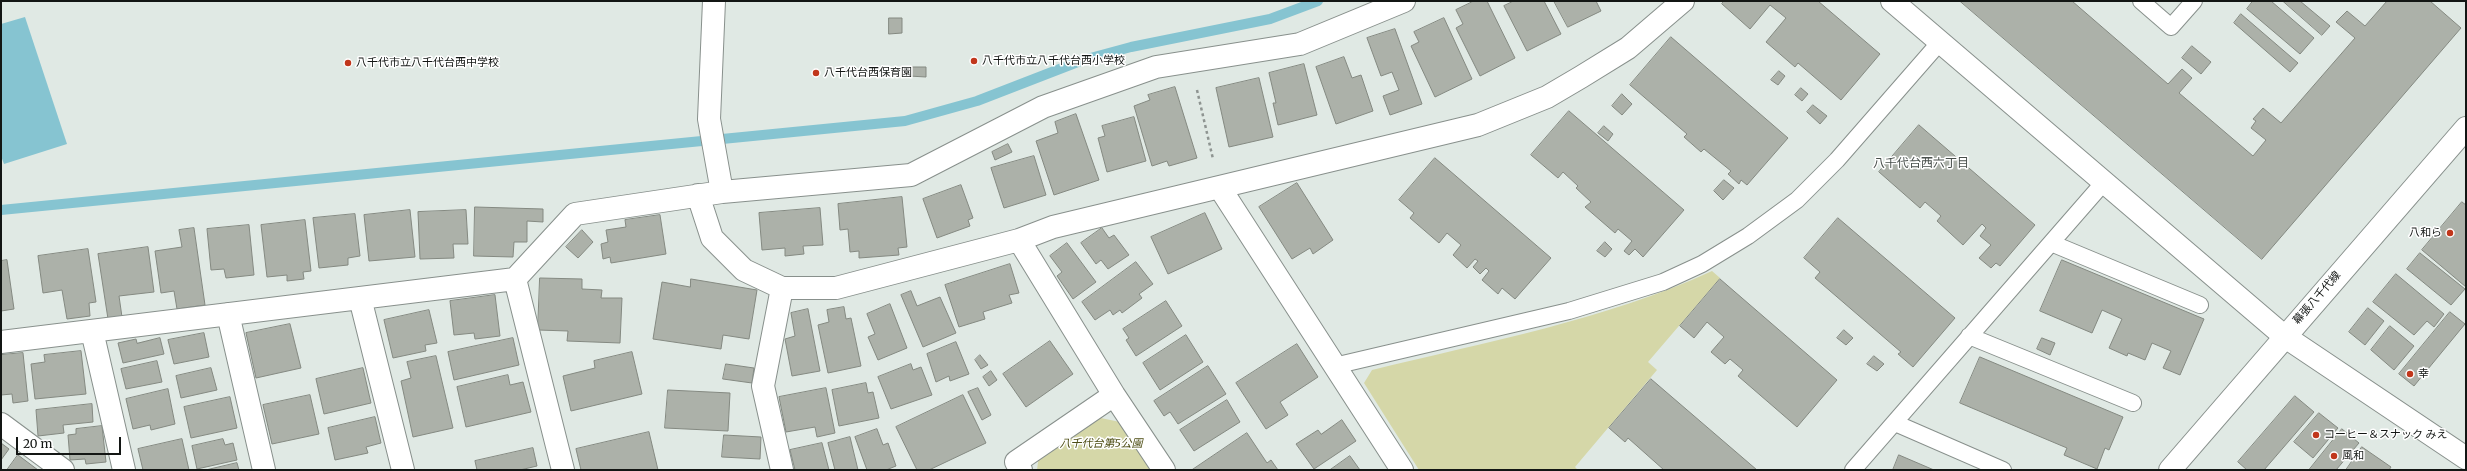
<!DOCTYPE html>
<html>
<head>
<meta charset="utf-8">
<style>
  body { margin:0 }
  #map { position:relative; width:2467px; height:471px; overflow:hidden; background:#e0e9e4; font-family:Merriweather,serif }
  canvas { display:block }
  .frame { position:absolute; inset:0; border:2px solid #131614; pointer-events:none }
  .scale { position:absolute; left:16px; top:437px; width:105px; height:18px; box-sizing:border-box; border:2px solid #131614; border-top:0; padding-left:5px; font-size:12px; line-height:14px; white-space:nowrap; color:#131614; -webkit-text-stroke:3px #fff; paint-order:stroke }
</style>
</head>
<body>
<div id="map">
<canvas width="2467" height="471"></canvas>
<div class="frame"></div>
<div class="scale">20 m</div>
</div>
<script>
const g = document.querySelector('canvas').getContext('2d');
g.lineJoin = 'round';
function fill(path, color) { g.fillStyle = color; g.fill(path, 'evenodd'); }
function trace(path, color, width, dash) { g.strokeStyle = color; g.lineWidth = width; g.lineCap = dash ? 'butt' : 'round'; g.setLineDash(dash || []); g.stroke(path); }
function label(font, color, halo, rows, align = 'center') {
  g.font = font + ' Merriweather,"Noto Sans JP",serif'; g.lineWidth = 3; g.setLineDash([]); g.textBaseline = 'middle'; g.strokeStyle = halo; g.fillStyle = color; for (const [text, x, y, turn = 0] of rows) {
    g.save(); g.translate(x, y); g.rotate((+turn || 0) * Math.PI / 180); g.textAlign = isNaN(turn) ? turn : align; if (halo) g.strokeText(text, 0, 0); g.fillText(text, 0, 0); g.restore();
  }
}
fill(new Path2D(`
  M 1712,271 L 1720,278 L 1648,362 L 1657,370 L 1575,467 L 1578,470 L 1419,470 L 1364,383 L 1372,370 C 1486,342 1605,320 1712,271 Z
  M 1096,417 L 1120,422 L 1153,470 L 1037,470 L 1039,454 Z`), '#d5d7a8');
fill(new Path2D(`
  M 25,17 L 67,144 L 4,164 L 1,156 L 1,24 Z`), '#86c4d1');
trace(new Path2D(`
  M 1,210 L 905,121 L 977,101 L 1083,60 L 1131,47 L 1270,19 L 1318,1`), '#86c4d1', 10);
const building = new Path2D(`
  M 1474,1 L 1487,1 L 1515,58 L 1480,76 L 1456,28 L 1463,24 L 1456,10 Z
  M 1514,1 L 1544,1 L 1561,34 L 1527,51 L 1504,6 Z
  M 1554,1 L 1596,1 L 1601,11 L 1568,27 Z
  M 1724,1 L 1818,1 L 1880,54 L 1841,100 L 1798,63 L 1795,67 L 1766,42 L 1786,18 L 1770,5 L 1750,29 L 1722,4 Z
  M 1960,1 L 2072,1 L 2168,84 L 2182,69 L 2192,78 L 2179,93 L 2253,156 L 2266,140 L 2251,128 L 2256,121 L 2253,119 L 2263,108 L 2281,123 L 2355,38 L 2336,22 L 2347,11 L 2365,26 L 2387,1 L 2430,1 L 2461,28 L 2262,259 Z
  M 2253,1 L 2271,1 L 2314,38 L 2300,54 L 2247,9 Z
  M 2283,1 L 2300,1 L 2330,26 L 2322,35 Z
  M 2241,14 L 2298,63 L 2290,72 L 2234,23 Z
  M 889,18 L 902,18 L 902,33 L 889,34 Z
  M 1444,18 L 1472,79 L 1435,97 L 1411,46 L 1419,42 L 1414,32 Z
  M 1395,29 L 1422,104 L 1390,115 L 1383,96 L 1399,90 L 1392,72 L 1381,76 L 1367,38 Z
  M 1671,37 L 1788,138 L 1747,185 L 1741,180 L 1739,184 L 1728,174 L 1731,171 L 1704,149 L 1701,152 L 1684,137 L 1687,134 L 1630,85 Z
  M 2192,46 L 2211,62 L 2201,74 L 2182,58 Z
  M 1344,57 L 1352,78 L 1361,75 L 1373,111 L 1336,124 L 1316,67 Z
  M 1304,64 L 1317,115 L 1278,125 L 1273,103 L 1276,103 L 1269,73 Z
  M 910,67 L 926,67 L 926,77 L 909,76 Z
  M 1779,71 L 1785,76 L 1778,85 L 1771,80 Z
  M 1259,78 L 1273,137 L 1229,147 L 1216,88 Z
  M 1175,87 L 1197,158 L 1169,166 L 1167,161 L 1152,166 L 1134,106 L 1150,100 L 1148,95 Z
  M 1801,88 L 1808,94 L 1802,101 L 1795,95 Z
  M 1622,94 L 1632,104 L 1622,115 L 1612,106 Z
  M 1813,105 L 1827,116 L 1820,124 L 1807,112 Z
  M 1569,111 L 1684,210 L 1643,257 L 1635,249 L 1629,255 L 1624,251 L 1632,241 L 1618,229 L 1615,233 L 1585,207 L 1591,202 L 1576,188 L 1578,186 L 1563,172 L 1558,178 L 1531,155 Z
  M 1076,114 L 1099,180 L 1054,195 L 1036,141 L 1058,133 L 1055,122 Z
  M 1134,117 L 1146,161 L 1107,172 L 1098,138 L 1105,136 L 1102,126 Z
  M 1919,125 L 2035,225 L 2000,266 L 1996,263 L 1991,268 L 1979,258 L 1991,245 L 1980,236 L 1986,228 L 1982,224 L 1963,245 L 1937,221 L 1941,216 L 1925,202 L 1920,208 L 1879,172 Z
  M 1604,126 L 1613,134 L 1608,141 L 1598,133 Z
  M 1008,144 L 1012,152 L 995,160 L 992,152 Z
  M 1034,156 L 1046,195 L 1004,208 L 991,168 Z
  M 1435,158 L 1551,258 L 1515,299 L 1502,288 L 1498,294 L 1482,280 L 1489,271 L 1486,268 L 1480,274 L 1473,267 L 1478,261 L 1475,259 L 1467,268 L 1453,255 L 1461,245 L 1447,233 L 1439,243 L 1410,218 L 1414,213 L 1399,200 Z
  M 1724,180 L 1734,188 L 1723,200 L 1714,191 Z
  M 1297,183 L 1333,240 L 1313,254 L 1310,248 L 1292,259 L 1259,207 Z
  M 961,185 L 973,218 L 968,220 L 970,226 L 937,238 L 923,199 Z
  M 902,197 L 907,247 L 898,248 L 899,255 L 859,258 L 859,251 L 850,252 L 848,229 L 840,230 L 838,204 Z
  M 2462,202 L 2466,205 L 2466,287 L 2422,250 Z
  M 475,207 L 543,209 L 543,222 L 527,221 L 527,242 L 514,242 L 513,257 L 474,256 Z
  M 820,208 L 823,245 L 803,246 L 804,254 L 785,256 L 785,248 L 762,250 L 759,213 Z
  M 410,210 L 415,257 L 369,261 L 364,215 Z
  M 466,210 L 468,244 L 453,244 L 454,258 L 420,259 L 418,212 Z
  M 1205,213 L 1222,249 L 1168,274 L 1151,237 Z
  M 355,214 L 360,256 L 348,258 L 348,265 L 319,268 L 313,218 Z
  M 660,215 L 666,254 L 611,263 L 610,257 L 603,259 L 601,244 L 608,242 L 606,230 L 626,227 L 625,220 Z
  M 1838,218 L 1955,318 L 1913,367 L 1898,354 L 1901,352 L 1815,278 L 1820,272 L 1804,258 Z
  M 305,220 L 311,271 L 303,272 L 304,279 L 287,281 L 287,275 L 267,277 L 261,225 Z
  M 249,225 L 254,275 L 226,278 L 224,269 L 211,270 L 207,229 Z
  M 194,228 L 205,305 L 177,309 L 174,291 L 161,293 L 155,251 L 182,247 L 179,230 Z
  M 1102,228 L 1109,238 L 1114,235 L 1129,255 L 1108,269 L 1101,260 L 1096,264 L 1081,243 Z
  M 582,230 L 593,242 L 578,258 L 566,247 Z
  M 1605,242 L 1612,249 L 1605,257 L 1597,251 Z
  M 1067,243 L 1096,282 L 1073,299 L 1057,276 L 1062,272 L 1050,256 Z
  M 148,247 L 154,292 L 119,296 L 122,317 L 108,319 L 98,254 Z
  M 88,249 L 96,302 L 89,303 L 90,316 L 67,319 L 62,290 L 43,293 L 38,256 Z
  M 2420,253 L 2465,289 L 2451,305 L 2407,269 Z
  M 7,260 L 14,309 L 1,311 L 1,261 Z
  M 2062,260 L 2204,319 L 2180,375 L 2163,368 L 2171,351 L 2152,343 L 2145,360 L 2128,353 L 2127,356 L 2109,348 L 2122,319 L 2102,310 L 2092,333 L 2040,311 Z
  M 1136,262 L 1153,284 L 1139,294 L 1142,298 L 1122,313 L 1120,310 L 1113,315 L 1110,310 L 1095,320 L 1082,302 Z
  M 1010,264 L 1019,293 L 1009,295 L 1012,303 L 983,312 L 985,319 L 959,327 L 945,285 Z
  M 2396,274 L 2444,314 L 2434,327 L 2427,321 L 2414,335 L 2373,302 Z
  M 540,278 L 582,279 L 582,289 L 602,290 L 601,298 L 622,298 L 620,343 L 567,341 L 568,331 L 538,330 Z
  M 691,279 L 757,290 L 749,339 L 723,335 L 721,349 L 653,339 L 662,282 L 690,287 Z
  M 1720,279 L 1837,380 L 1797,427 L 1738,376 L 1743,370 L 1730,359 L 1725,364 L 1711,352 L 1724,337 L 1707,322 L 1694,338 L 1680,326 Z
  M 911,291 L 917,306 L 940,297 L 956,333 L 923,347 L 901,295 Z
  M 495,295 L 500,336 L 475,339 L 474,333 L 454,335 L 450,301 Z
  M 1166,301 L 1182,326 L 1136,356 L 1126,340 L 1129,338 L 1123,329 Z
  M 890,304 L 907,348 L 878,360 L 868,337 L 875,334 L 867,314 Z
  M 844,307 L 846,319 L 851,318 L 861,366 L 828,373 L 818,325 L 829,322 L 827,310 Z
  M 2368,308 L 2384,321 L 2365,345 L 2349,332 Z
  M 808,309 L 820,371 L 792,376 L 785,339 L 795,336 L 791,313 Z
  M 429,310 L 437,343 L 425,345 L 426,351 L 393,358 L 384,320 Z
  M 2450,312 L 2465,324 L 2414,386 L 2399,374 Z
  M 290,324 L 301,368 L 256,378 L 246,333 Z
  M 2390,326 L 2414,346 L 2394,370 L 2371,350 Z
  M 1844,330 L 1853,338 L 1846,345 L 1837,338 Z
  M 204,333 L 209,357 L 174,364 L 168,340 Z
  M 1186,335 L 1203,362 L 1160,390 L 1143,363 Z
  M 160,338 L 164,354 L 123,363 L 118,343 L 136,339 L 137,343 Z
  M 513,338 L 519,365 L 454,380 L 448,352 Z
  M 2042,338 L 2055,343 L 2050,355 L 2037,349 Z
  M 1050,341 L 1073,374 L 1026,407 L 1003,374 Z
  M 956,342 L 969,374 L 950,381 L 949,376 L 936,382 L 927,354 Z
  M 1297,344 L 1318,377 L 1280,402 L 1288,415 L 1266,429 L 1236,383 Z
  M 81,351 L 86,394 L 35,399 L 31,364 L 45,362 L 44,355 Z
  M 632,352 L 642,394 L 571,411 L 563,376 L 595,368 L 594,361 Z
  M 23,353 L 28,401 L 13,403 L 12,394 L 1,395 L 1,355 Z
  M 980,355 L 988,365 L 981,369 L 975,360 Z
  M 436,356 L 453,428 L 413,437 L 401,381 L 411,378 L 407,362 Z
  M 1874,356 L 1884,364 L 1877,371 L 1867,364 Z
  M 1980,357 L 2123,417 L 2109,450 L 2105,448 L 2097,469 L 2064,455 L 2067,448 L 1960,403 Z
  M 157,361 L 162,382 L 126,389 L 121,369 Z
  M 726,364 L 754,368 L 752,383 L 723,379 Z
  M 911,364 L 913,370 L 921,367 L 932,395 L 891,409 L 878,377 Z
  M 1208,366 L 1226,394 L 1178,424 L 1170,412 L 1164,416 L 1154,401 Z
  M 211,368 L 217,390 L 181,398 L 176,376 Z
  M 363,368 L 371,403 L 324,414 L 316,379 Z
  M 991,371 L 997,380 L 989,386 L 983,377 Z
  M 508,375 L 510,385 L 523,382 L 531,412 L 466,427 L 457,387 Z
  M 1651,379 L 1757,470 L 1664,470 L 1628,438 L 1625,442 L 1609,428 Z
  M 866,383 L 868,393 L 873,392 L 879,418 L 839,426 L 832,390 Z
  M 826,388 L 835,433 L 817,437 L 815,427 L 786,432 L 779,397 Z
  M 978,388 L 991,415 L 982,420 L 968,392 Z
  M 168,389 L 175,424 L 151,430 L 150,425 L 133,429 L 126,399 Z
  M 668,390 L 730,393 L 728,431 L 665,428 Z
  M 310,395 L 319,434 L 272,444 L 263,405 Z
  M 963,395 L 986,443 L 929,470 L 917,470 L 896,427 Z
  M 2295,396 L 2314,412 L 2264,470 L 2247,470 L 2238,462 Z
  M 230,397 L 237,428 L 191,438 L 184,407 Z
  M 1227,400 L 1240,422 L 1194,451 L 1180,430 Z
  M 92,404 L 93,422 L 63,425 L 64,433 L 38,436 L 36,410 Z
  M 2319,413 L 2338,428 L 2313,458 L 2294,442 Z
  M 375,417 L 381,443 L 366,447 L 368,453 L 335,460 L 328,428 Z
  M 1342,420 L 1356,441 L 1314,469 L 1296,444 L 1318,430 L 1321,434 Z
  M 102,426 L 106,462 L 86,464 L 85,459 L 70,460 L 68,435 L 76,434 L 76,429 Z
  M 877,429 L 883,445 L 888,443 L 896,466 L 886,470 L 867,470 L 855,437 Z
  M 2342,429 L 2359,443 L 2336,470 L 2309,470 Z
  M 649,432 L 658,470 L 581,470 L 576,449 Z
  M 1247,433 L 1267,463 L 1271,460 L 1278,470 L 1192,470 Z
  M 724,435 L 761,437 L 760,459 L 722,457 Z
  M 850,437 L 858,470 L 835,470 L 828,443 Z
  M 182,439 L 189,470 L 143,470 L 138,449 Z
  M 223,439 L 225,445 L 233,443 L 237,460 L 197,469 L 192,446 Z
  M 1,443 L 9,449 L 1,460 Z
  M 822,443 L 829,470 L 795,470 L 790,450 Z
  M 2362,447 L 2391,467 L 2389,470 L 2346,470 Z
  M 533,448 L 537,466 L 520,470 L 477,470 L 475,461 Z
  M 18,455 L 38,470 L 7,470 Z
  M 1899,455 L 1934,470 L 1893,470 Z
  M 1350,456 L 1360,470 L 1330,470 Z
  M 237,463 L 239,470 L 206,470 Z`);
fill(building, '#acb1a9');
trace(building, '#848981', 1);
const service = new Path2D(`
  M 2141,1 L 2171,27 L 2194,1
  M 2051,243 L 2200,305
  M 1969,336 L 2133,403
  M 1334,366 L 1569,311 L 1663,282 L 1702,264 L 1748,236 L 1797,200 L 1837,160 L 1940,42
  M 1895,423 L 2003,470
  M 1853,470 L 2105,181`);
const minor = new Path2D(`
  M 714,1 L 709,119 L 722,192
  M 1220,188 L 1402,470
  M 698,195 L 712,238 L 744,270 L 782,288 L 836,288 L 1019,240 L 1053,227 L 1478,125 L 1547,97 L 1581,77 L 1628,48 L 1683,1
  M 1019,240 L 1114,395 L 1164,470
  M 515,279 L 563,470
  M 782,288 L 763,386 L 782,470
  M 360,298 L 403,470
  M 228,314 L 264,470
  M 92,331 L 124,470
  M 1,342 L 515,279 L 575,214 L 722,192 L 911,175 L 1043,107 L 1156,67 L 1300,44 L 1404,1
  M 1,424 L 63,470
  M 1021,470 L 1016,462 L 1114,395`);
const tertiary = new Path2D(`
  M 1892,1 L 2284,336 L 2466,458`);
const secondary = new Path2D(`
  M 2170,470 L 2466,128`);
trace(service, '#88908c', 18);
trace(minor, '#88908c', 24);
trace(tertiary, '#88908c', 24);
trace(secondary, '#88908c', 24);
trace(new Path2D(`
  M 1197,90 L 1213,159`), '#8e9491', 2.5, [3, 3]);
trace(service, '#fff', 16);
trace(minor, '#fff', 22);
trace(tertiary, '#fff', 22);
trace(secondary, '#fff', 22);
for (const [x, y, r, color] of [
  [974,61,4,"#c1361b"],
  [348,63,4,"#c1361b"],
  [816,73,4,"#c1361b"],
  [2450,233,4,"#c1361b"],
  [2410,374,4,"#c1361b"],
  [2316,435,4,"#c1361b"],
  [2334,456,4,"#c1361b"]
]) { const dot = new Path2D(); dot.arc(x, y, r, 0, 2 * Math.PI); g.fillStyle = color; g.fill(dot); trace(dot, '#fff', 1.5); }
label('11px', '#131614', '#fff', [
  ["八千代市立八千代台西小学校",982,61],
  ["八千代市立八千代台西中学校",356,63],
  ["八千代台西保育園",824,73],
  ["八和ら",2442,233,"right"],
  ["幸",2418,374],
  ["コーヒー＆スナック みえ",2324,435],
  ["風和",2342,456]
], 'left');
label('11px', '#131614', '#fff', [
  ["幕張八千代線",2317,298,-49]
]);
label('italic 11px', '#4e4e15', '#fff', [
  ["八千代台第5公園",1101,444]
]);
label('12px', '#484f4b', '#fff', [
  ["八千代台西六丁目",1921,164]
]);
</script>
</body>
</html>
